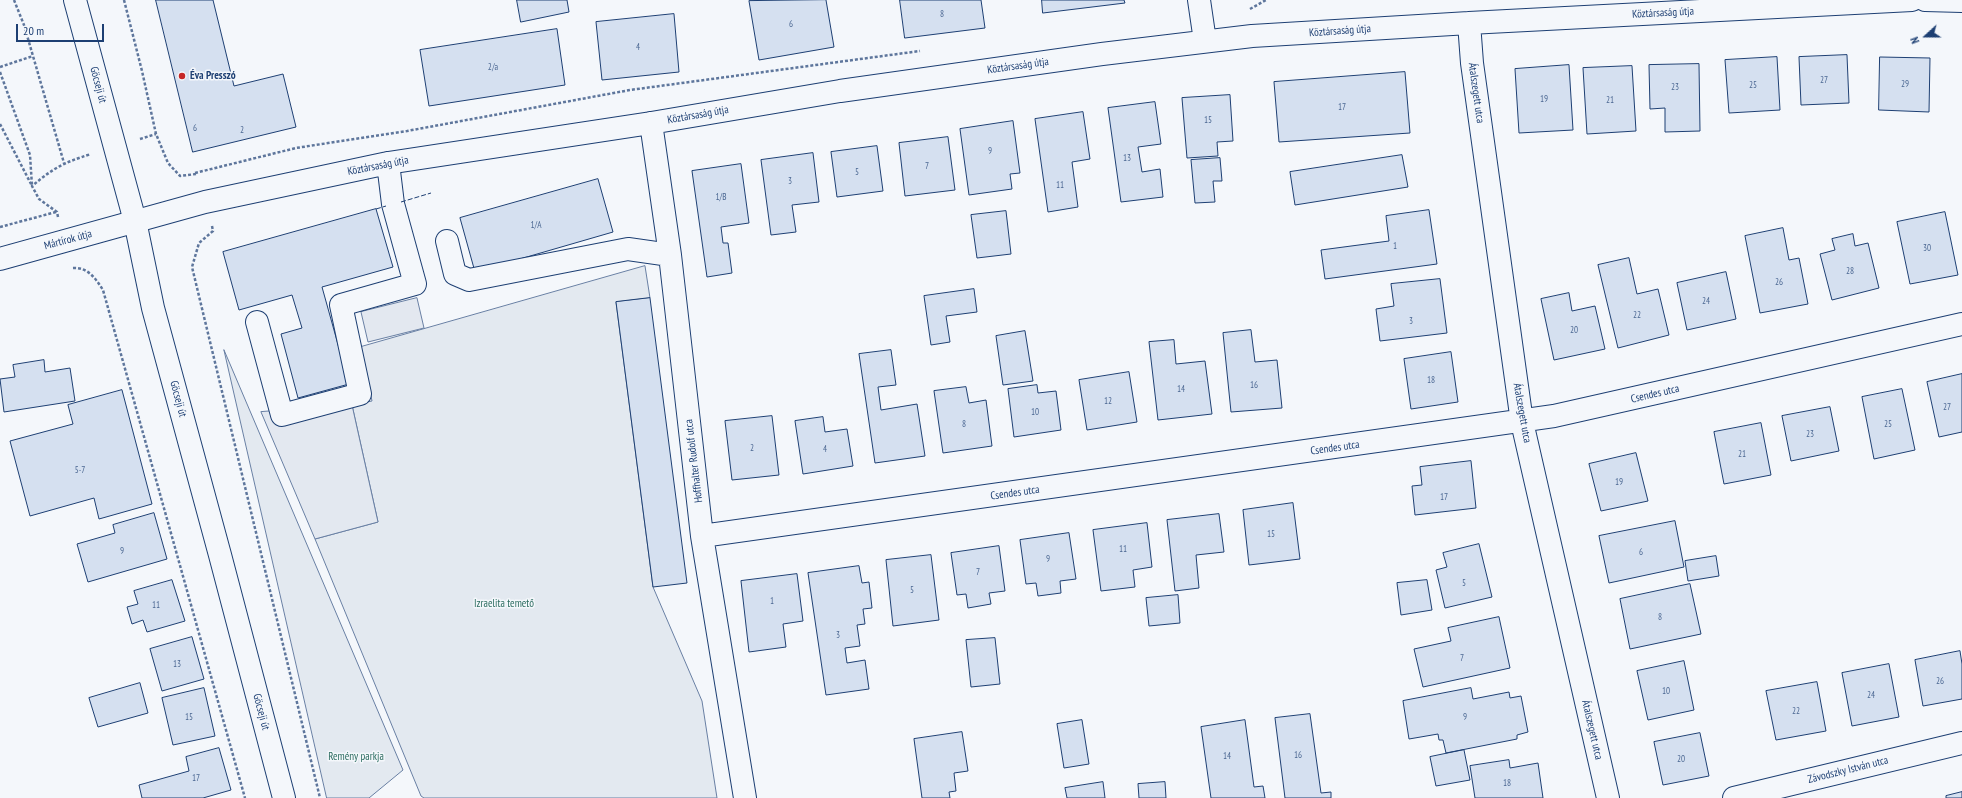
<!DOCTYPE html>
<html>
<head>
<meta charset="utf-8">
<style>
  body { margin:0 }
  #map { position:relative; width:1962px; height:798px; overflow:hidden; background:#f4f7fb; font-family:"PT Sans Narrow",sans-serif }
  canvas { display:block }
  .north { position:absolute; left:1906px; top:16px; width:40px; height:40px; -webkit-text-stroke:3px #f4f7fb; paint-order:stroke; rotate:249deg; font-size:11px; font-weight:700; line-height:16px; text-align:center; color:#1d3f73 }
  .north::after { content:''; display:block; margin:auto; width:14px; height:18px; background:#1d3f73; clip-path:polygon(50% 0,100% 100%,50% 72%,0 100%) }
  .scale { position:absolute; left:16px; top:24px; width:88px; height:18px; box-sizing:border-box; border:2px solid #1d3f73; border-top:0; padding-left:5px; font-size:12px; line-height:14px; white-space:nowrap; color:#1d3f73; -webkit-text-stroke:3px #f4f7fb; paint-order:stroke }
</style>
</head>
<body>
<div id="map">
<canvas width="1962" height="798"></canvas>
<div class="north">N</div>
<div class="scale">20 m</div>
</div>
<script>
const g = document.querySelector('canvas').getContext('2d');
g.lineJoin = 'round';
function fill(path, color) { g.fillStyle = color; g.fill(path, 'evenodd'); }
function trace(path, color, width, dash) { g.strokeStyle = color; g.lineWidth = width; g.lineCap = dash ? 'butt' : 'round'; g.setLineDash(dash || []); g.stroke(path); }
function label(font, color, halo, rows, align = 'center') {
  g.font = font + ' "PT Sans Narrow",sans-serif'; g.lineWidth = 3; g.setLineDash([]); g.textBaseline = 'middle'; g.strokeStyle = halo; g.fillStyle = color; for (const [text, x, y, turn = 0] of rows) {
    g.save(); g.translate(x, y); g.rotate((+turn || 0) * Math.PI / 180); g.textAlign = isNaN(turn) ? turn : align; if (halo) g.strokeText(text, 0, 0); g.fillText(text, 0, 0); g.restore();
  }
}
const green = new Path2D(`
  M 645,266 L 650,298 L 616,302 L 653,587 L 702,701 L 717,798 L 424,798 L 421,796 L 315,539 L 378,522 L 352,405 L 372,401 L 361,347 Z
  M 224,350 L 403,770 L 369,798 L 327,798 Z`);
fill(green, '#e3e9f0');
trace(green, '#687fa3', 1);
const parking = new Path2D(`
  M 417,298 L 424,328 L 368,342 L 361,312 Z
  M 352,405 L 378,522 L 315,539 L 261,412 Z`);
fill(parking, '#e3e8f0');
trace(parking, '#687fa3', 1);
const building = new Path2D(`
  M 156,0 L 213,0 L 234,86 L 283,74 L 296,127 L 193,152 Z
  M 517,0 L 567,0 L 569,12 L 521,22 Z
  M 826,0 L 834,47 L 759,60 L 749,1 Z
  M 900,0 L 981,0 L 985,28 L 905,38 Z
  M 1042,0 L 1124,0 L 1125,3 L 1043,13 Z
  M 674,14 L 679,72 L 602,80 L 596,22 Z
  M 557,29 L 565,85 L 429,106 L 420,50 Z
  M 1847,55 L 1849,103 L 1801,105 L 1799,57 Z
  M 1777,57 L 1780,110 L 1729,113 L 1725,60 Z
  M 1880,57 L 1930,58 L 1929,112 L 1879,110 Z
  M 1699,64 L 1700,131 L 1665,132 L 1665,108 L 1650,109 L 1649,65 Z
  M 1569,65 L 1573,130 L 1519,133 L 1515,69 Z
  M 1632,66 L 1636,131 L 1587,134 L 1583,68 Z
  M 1405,72 L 1410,133 L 1279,142 L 1274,82 Z
  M 1230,95 L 1233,141 L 1217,142 L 1218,156 L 1187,158 L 1182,98 Z
  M 1155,102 L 1161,144 L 1138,147 L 1142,172 L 1160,169 L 1163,197 L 1121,202 L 1108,108 Z
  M 1083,112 L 1090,159 L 1072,162 L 1078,207 L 1048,212 L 1035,119 Z
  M 1013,121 L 1020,173 L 1010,174 L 1012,189 L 969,195 L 960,129 Z
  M 948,137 L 955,190 L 905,196 L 899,143 Z
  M 877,146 L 883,191 L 837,197 L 831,152 Z
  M 813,153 L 819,202 L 792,205 L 796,232 L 771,235 L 761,160 Z
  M 1402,155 L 1408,187 L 1295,205 L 1290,172 Z
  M 1220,158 L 1222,181 L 1213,181 L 1215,202 L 1195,203 L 1191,160 Z
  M 741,164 L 749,223 L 721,227 L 723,243 L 728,243 L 732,273 L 707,277 L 692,171 Z
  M 598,179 L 613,232 L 475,272 L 460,218 Z
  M 376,209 L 393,267 L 322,287 L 349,384 L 298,398 L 281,334 L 302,328 L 292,295 L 239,310 L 223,252 Z
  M 1429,210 L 1437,264 L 1325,279 L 1321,250 L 1389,241 L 1386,216 Z
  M 1006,211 L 1011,254 L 977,258 L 971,215 Z
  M 1945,212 L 1958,275 L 1910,284 L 1897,222 Z
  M 1783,228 L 1789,260 L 1799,258 L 1808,304 L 1760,313 L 1745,236 Z
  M 1853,234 L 1855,246 L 1868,243 L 1879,288 L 1832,300 L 1820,254 L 1835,250 L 1832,239 Z
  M 1629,258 L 1637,294 L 1658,289 L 1669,335 L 1618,348 L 1598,265 Z
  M 1726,272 L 1736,319 L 1687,330 L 1677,283 Z
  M 1440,279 L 1447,333 L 1380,341 L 1376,309 L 1394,306 L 1391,284 Z
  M 974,289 L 977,312 L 946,316 L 950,342 L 931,345 L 924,296 Z
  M 1569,293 L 1572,311 L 1595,306 L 1605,349 L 1554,360 L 1541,299 Z
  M 650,298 L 687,583 L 653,587 L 616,302 Z
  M 1251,330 L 1255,362 L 1277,360 L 1282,408 L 1231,412 L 1223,333 Z
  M 1025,331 L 1033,381 L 1003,385 L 996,336 Z
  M 1174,340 L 1176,364 L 1205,361 L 1212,414 L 1158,420 L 1149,342 Z
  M 891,350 L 896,385 L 878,387 L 881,410 L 917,404 L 925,456 L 875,463 L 859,354 Z
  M 1451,352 L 1458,402 L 1411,409 L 1404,359 Z
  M 44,360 L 45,372 L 70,368 L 75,401 L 4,412 L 0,379 L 15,377 L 13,365 Z
  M 1129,372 L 1137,422 L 1087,430 L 1079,380 Z
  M 1962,374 L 1962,432 L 1939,437 L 1927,382 Z
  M 1037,385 L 1038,393 L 1056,391 L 1061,430 L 1014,437 L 1008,389 Z
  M 966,387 L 969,403 L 986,400 L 992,446 L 943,453 L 934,391 Z
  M 1902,389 L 1915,450 L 1874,459 L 1862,397 Z
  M 122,390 L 152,504 L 99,519 L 94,498 L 30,516 L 10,441 L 73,424 L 68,405 Z
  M 1830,407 L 1839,451 L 1791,461 L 1782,416 Z
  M 772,416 L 779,475 L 732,480 L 725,421 Z
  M 823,417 L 825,432 L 847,429 L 853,466 L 803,474 L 795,421 Z
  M 1761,423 L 1771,475 L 1724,484 L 1714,432 Z
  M 1636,453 L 1648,501 L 1601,511 L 1589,464 Z
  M 1471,461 L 1476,508 L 1415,515 L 1412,486 L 1422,485 L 1420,467 Z
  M 1293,503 L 1300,559 L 1249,565 L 1243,510 Z
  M 154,513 L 167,559 L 88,582 L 77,544 L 115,533 L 113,525 Z
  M 1219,514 L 1224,552 L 1196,555 L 1199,588 L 1175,591 L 1167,520 Z
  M 1675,521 L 1684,567 L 1609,583 L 1599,536 Z
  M 1147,523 L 1152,567 L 1133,570 L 1135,587 L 1101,591 L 1093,530 Z
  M 1069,533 L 1076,579 L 1060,581 L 1061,593 L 1038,596 L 1036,583 L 1026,584 L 1020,540 Z
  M 1479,544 L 1492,597 L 1445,608 L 1436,570 L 1447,567 L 1443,553 Z
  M 999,546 L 1005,591 L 989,593 L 991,604 L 968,608 L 966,594 L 957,595 L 951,553 Z
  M 931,555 L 939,620 L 893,626 L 886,560 Z
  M 1716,556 L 1719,576 L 1688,581 L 1685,561 Z
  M 859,566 L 862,583 L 869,582 L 872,608 L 863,609 L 865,624 L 857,625 L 860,646 L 845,648 L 847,663 L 865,660 L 869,689 L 826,695 L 808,573 Z
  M 797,574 L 803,621 L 783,624 L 786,647 L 749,652 L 741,581 Z
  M 172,580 L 185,621 L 147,632 L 143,620 L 132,624 L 127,607 L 138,604 L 134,591 Z
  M 1427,580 L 1432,610 L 1401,615 L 1397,583 Z
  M 1690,584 L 1701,634 L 1630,649 L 1620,599 Z
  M 1178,595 L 1180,623 L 1149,626 L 1146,598 Z
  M 1499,617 L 1510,668 L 1423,687 L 1414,649 L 1451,641 L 1448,628 Z
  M 192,637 L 204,679 L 162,691 L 150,649 Z
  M 995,638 L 1000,684 L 971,687 L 966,640 Z
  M 1960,651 L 1962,664 L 1962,699 L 1923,706 L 1915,660 Z
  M 1684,661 L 1694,710 L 1648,720 L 1637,671 Z
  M 1889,664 L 1899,717 L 1852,726 L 1842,673 Z
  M 1817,682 L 1826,731 L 1776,740 L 1766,691 Z
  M 140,683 L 148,713 L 98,727 L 89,698 Z
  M 204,688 L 215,736 L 173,745 L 162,698 Z
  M 1471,688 L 1473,699 L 1509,692 L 1510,698 L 1521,696 L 1528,732 L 1517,735 L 1517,739 L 1446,753 L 1443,740 L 1439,740 L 1438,734 L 1409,739 L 1403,701 Z
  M 1310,714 L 1321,793 L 1331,792 L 1331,798 L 1285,798 L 1275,718 Z
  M 1082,720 L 1089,764 L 1064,768 L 1057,724 Z
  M 1245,720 L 1254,787 L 1263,786 L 1265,798 L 1211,798 L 1201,727 Z
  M 962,732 L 968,771 L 954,773 L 956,791 L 949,792 L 950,798 L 922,798 L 914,739 Z
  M 1700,733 L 1709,776 L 1663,785 L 1654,742 Z
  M 219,748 L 231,790 L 203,798 L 142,798 L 139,785 L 189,771 L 186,757 Z
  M 1464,750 L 1470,780 L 1436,786 L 1430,757 Z
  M 1509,760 L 1510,768 L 1538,763 L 1543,798 L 1475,798 L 1470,766 Z
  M 1103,782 L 1105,798 L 1067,798 L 1065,788 Z
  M 1165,782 L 1166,798 L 1139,798 L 1138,784 Z
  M 1962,792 L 1962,798 L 1946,798 L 1946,796 Z`);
fill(building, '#d5e0f0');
trace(building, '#1d3f73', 1);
const minor = new Path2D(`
  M 1199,0 L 1205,41
  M 1925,0 L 1962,1
  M 1469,23 L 1472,63 L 1522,422 L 1608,798
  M 651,123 L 670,255 L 702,536 L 745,798
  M 447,241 L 455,274 L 469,280 L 628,249 L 670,255
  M 0,259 L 205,202 L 388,163 L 651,123 L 840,91 L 1102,54 L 1252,36 L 1469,23 L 1912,0
  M 257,322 L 282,415 L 360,394 L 341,305 L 415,284 L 393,204 L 388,163
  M 702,536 L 1554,416 L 1962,324
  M 1734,798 L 1962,743`);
const major = new Path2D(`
  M 75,0 L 135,221 L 153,308 L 220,555 L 284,798`);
trace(minor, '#1d3f73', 24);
trace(major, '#1d3f73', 24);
trace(new Path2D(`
  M 14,0 L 24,25 L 64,163
  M 124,0 L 142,71 L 156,134 L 168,163 L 180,176 L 196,174
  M 1250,9 L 1266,0
  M 0,67 L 33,56
  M 0,72 L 30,155 L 32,186
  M 0,124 L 31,184
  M 140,139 L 156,134
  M 195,173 L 296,148 L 407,131 L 630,90 L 920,51
  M 58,217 L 57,212 L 39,199 L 32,186 C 55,167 63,163 91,154
  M 212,226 L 213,231 L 199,243 L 192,267 L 320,798
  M 0,227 L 56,212
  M 73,268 C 88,267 96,279 103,290 L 245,798`), '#5e769c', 2.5, [3, 2]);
trace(minor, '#f4f7fb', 22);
trace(major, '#f4f7fb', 22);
trace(new Path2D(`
  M 401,202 L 431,193
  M 376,209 L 386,206`), '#1d3f73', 1, [5, 2]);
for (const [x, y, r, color] of [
  [182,76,4,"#c62828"]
]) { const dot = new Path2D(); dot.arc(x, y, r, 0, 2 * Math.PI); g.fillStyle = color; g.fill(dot); trace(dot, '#f4f7fb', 1.5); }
label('9px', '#4b6792', null, [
  ["8",942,14],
  ["6",791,24],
  ["4",638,47],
  ["2/a",493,67],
  ["27",1824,80],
  ["29",1905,84],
  ["25",1753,85],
  ["23",1675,87],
  ["19",1544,99],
  ["21",1610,100],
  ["17",1342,107],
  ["15",1208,120],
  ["6",195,128],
  ["2",242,130],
  ["9",990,151],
  ["13",1127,158],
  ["7",927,166],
  ["5",857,172],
  ["3",790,181],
  ["11",1060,185],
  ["1/B",721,197],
  ["1/A",536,225],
  ["1",1395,246],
  ["30",1927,248],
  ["28",1850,271],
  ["26",1779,282],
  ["24",1706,301],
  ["22",1637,315],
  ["3",1411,321],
  ["20",1574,330],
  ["18",1431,380],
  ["16",1254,385],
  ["14",1181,389],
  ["12",1108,401],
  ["27",1947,407],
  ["10",1035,412],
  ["8",964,424],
  ["25",1888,424],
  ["23",1810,434],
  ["2",752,448],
  ["4",825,449],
  ["21",1742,454],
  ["5-7",80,470],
  ["19",1619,482],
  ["17",1444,497],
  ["15",1271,534],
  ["11",1123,549],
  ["9",122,551],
  ["6",1641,552],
  ["9",1048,559],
  ["7",978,572],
  ["5",1464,583],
  ["5",912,590],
  ["1",772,601],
  ["11",156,605],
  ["8",1660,617],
  ["3",838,635],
  ["7",1462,658],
  ["13",177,664],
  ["26",1940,681],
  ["10",1666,691],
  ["24",1871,695],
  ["22",1796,711],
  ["15",189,717],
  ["9",1465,717],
  ["16",1298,755],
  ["14",1227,756],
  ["20",1681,759],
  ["17",196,778],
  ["18",1507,783]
]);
label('11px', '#1d3f73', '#f4f7fb', [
  ["Köztársaság útja",1663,13,-3],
  ["Köztársaság útja",1340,31,-4],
  ["Köztársaság útja",1018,66,-8],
  ["Göcseji út",98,85,75],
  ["Átalszegett utca",1476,93,82],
  ["Köztársaság útja",698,115,-10],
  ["Köztársaság útja",378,166,-11],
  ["Mártírok útja",68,240,-15],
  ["Csendes utca",1655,394,-13],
  ["Göcseji út",178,399,75],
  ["Átalszegett utca",1522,413,80],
  ["Csendes utca",1335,448,-8],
  ["Hoffhalter Rudolf utca",694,461,-97],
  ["Csendes utca",1015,493,-8],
  ["Göcseji út",261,712,75],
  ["Átalszegett utca",1592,730,77],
  ["Závodszky István utca",1848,770,-14]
]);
label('bold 11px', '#1d3f73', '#f4f7fb', [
  ["Éva Presszó",190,76]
], 'left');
label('11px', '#2c6c60', '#f4f7fb', [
  ["Izraelita temető",504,604],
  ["Remény parkja",356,757]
]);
</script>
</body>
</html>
